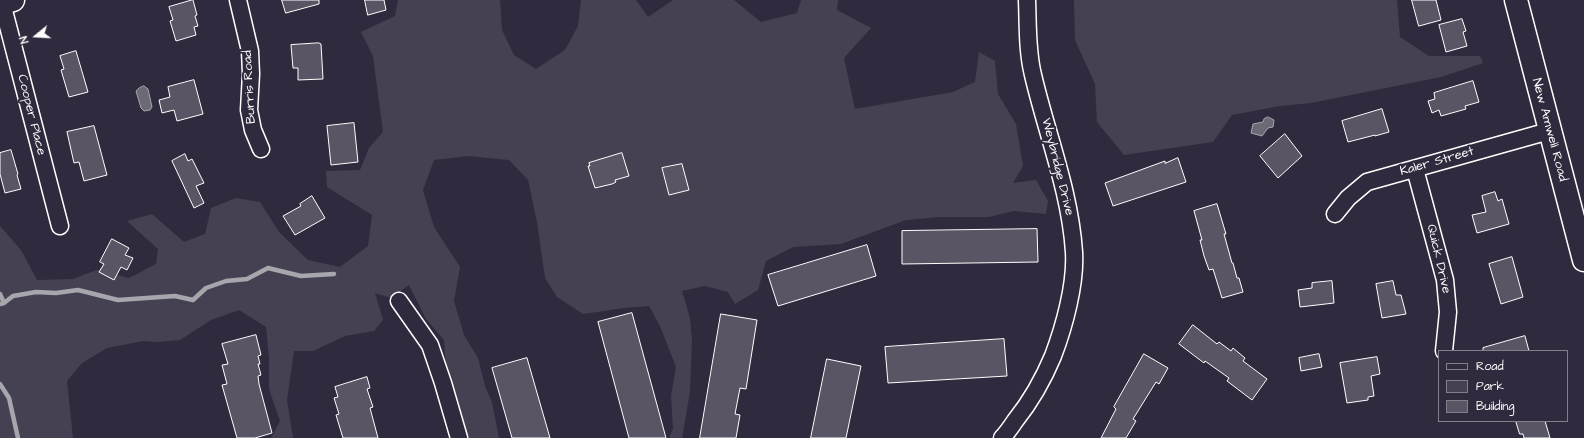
<!DOCTYPE html>
<html>
<head>
<meta charset="utf-8">
<style>
  body { margin:0 }
  #map { position:relative; width:1584px; height:438px; overflow:hidden; background:#2f2a3d; font-family:"Architects Daughter",sans-serif }
  canvas { display:block }
  .legend { position:absolute; left:1438px; top:350px; width:130px; height:72px; box-sizing:border-box; background:#2f2a3d; border:1px solid #827f8b; margin:0; padding:5px 7px; list-style:none; font-size:12px; color:#fff }
  .legend li { display:flex; align-items:center; gap:8px; height:20px }
  .legend b { width:20px; border:1px solid #827f8b }
  .north { position:absolute; left:16px; top:16px; width:40px; height:40px; -webkit-text-stroke:3px #2f2a3d; paint-order:stroke; rotate:252deg; font-size:11px; font-weight:700; line-height:16px; text-align:center; color:#fff }
  .north::after { content:''; display:block; margin:auto; width:14px; height:18px; background:#fff; clip-path:polygon(50% 0,100% 100%,50% 72%,0 100%) }
</style>
</head>
<body>
<div id="map">
<canvas width="1584" height="438"></canvas>
<ul class="legend">
<li><b style="height:5px;background:#2f2a3d"></b>Road</li>
<li><b style="height:11px;background:#464152"></b>Park</li>
<li><b style="height:11px;background:#595564"></b>Building</li>
</ul>
<div class="north">N</div>
</div>
<script>
const g = document.querySelector('canvas').getContext('2d');
g.lineJoin = 'round';
function fill(path, color) { g.fillStyle = color; g.fill(path, 'evenodd'); }
function trace(path, color, width, dash) { g.strokeStyle = color; g.lineWidth = width; g.lineCap = dash ? 'butt' : 'round'; g.setLineDash(dash || []); g.stroke(path); }
function label(font, color, halo, rows, align = 'center') {
  g.font = font + ' "Architects Daughter",sans-serif'; g.lineWidth = 4; g.setLineDash([]); g.textBaseline = 'middle'; g.strokeStyle = halo; g.fillStyle = color; for (const [text, x, y, turn = 0] of rows) {
    g.save(); g.translate(x, y); g.rotate((+turn || 0) * Math.PI / 180); g.textAlign = isNaN(turn) ? turn : align; if (halo) g.strokeText(text, 0, 0); g.fillText(text, 0, 0); g.restore();
  }
}
fill(new Path2D(`
  M 398,0 L 500,0 L 502,30 L 514,55 L 536,69 L 565,50 L 578,26 L 581,0 L 636,0 L 648,17 L 673,0 L 734,0 L 761,22 L 797,13 L 801,0 L 838,0 L 837,10 L 871,28 L 844,58 L 855,109 L 953,92 L 975,82 L 979,52 L 995,61 L 998,94 L 1016,124 L 1023,166 L 1013,183 L 1036,180 L 1048,201 L 1046,214 L 1014,211 L 989,217 L 940,217 L 906,220 L 841,244 L 793,247 L 766,261 L 758,290 L 735,304 L 728,292 L 705,286 L 682,291 L 690,318 L 692,340 L 690,392 L 682,438 L 669,438 L 673,429 L 671,396 L 676,367 L 660,326 L 649,306 L 624,308 L 583,314 L 557,297 L 545,278 L 537,222 L 528,180 L 509,160 L 468,156 L 434,160 L 423,190 L 434,227 L 460,267 L 454,301 L 464,335 L 478,358 L 485,386 L 492,402 L 499,438 L 464,438 L 447,385 L 444,340 L 426,319 L 409,285 L 391,298 L 375,293 L 383,320 L 374,331 L 345,336 L 313,351 L 294,351 L 287,400 L 293,438 L 271,438 L 280,421 L 269,389 L 269,358 L 266,327 L 239,310 L 211,320 L 180,340 L 158,342 L 143,341 L 107,348 L 82,363 L 67,381 L 73,438 L 0,438 L 0,226 L 21,250 L 37,280 L 73,279 L 97,270 L 129,278 L 156,264 L 158,249 L 127,221 L 152,214 L 184,242 L 205,234 L 211,208 L 236,198 L 260,202 L 279,232 L 308,260 L 340,267 L 368,246 L 372,215 L 327,187 L 326,171 L 360,170 L 369,148 L 383,132 L 373,56 L 361,32 L 395,16 Z
  M 1074,0 L 1397,0 L 1400,37 L 1429,56 L 1480,56 L 1483,63 L 1441,77 L 1311,103 L 1280,106 L 1232,115 L 1213,142 L 1124,155 L 1097,122 L 1095,84 L 1075,40 Z`), '#464152');
const water = new Path2D(`
  M 144,86 L 148,89 L 152,107 L 150,110 L 144,111 L 141,108 L 136,91 L 139,88 Z
  M 1268,117 L 1274,120 L 1273,127 L 1268,128 L 1262,136 L 1251,133 L 1253,124 L 1263,122 L 1264,119 Z`);
fill(water, '#6d6a77');
trace(water, '#a7a6ad', 1);
trace(new Path2D(`
  M 0,294 L 4,303
  M 0,304 L 4,303 L 13,296 L 36,292 L 56,293 L 78,290 L 118,300 L 175,296 L 193,300 L 206,288 L 226,281 L 247,279 L 268,268 L 301,276 L 334,274
  M 0,384 L 9,398 L 18,438`), '#a7a6ad', 4.5);
const building = new Path2D(`
  M 193,0 L 197,15 L 195,16 L 198,26 L 194,27 L 196,35 L 176,41 L 170,21 L 173,20 L 169,7 Z
  M 282,0 L 319,0 L 319,4 L 286,13 Z
  M 365,0 L 384,0 L 386,10 L 368,15 Z
  M 1412,0 L 1436,0 L 1441,20 L 1419,26 Z
  M 1462,19 L 1466,31 L 1463,32 L 1467,46 L 1446,52 L 1439,25 Z
  M 319,43 L 321,44 L 323,79 L 298,80 L 298,68 L 293,68 L 291,45 Z
  M 76,51 L 88,92 L 69,97 L 61,70 L 64,69 L 60,56 Z
  M 194,80 L 203,114 L 177,121 L 174,110 L 162,113 L 159,100 L 170,97 L 168,87 Z
  M 1473,81 L 1479,102 L 1465,106 L 1466,109 L 1441,116 L 1439,110 L 1432,113 L 1428,101 L 1435,99 L 1434,93 Z
  M 1382,109 L 1389,132 L 1375,136 L 1375,135 L 1348,142 L 1342,121 Z
  M 354,123 L 358,162 L 331,165 L 327,126 Z
  M 94,126 L 107,175 L 84,181 L 79,162 L 74,163 L 67,132 Z
  M 1285,134 L 1302,156 L 1278,178 L 1260,156 Z
  M 11,150 L 18,174 L 17,175 L 21,189 L 5,193 L 0,174 L 0,153 Z
  M 622,153 L 629,176 L 615,180 L 616,182 L 612,184 L 595,188 L 588,166 L 590,166 L 589,163 Z
  M 185,154 L 188,161 L 192,159 L 204,183 L 196,186 L 204,203 L 194,208 L 172,161 Z
  M 1178,158 L 1186,182 L 1113,206 L 1105,183 L 1165,161 L 1165,163 Z
  M 682,164 L 689,190 L 669,195 L 662,168 Z
  M 1495,192 L 1498,201 L 1502,199 L 1509,224 L 1477,233 L 1472,215 L 1486,212 L 1482,196 Z
  M 312,196 L 325,218 L 295,235 L 283,216 L 301,206 L 300,204 Z
  M 1217,204 L 1226,234 L 1224,234 L 1232,263 L 1233,263 L 1237,278 L 1239,278 L 1243,292 L 1222,298 L 1213,269 L 1209,270 L 1204,256 L 1200,240 L 1202,240 L 1194,211 Z
  M 1037,229 L 1038,262 L 902,264 L 902,231 Z
  M 112,239 L 129,248 L 125,255 L 133,258 L 127,270 L 121,267 L 114,280 L 99,272 L 104,264 L 100,262 Z
  M 867,245 L 876,276 L 778,306 L 768,275 Z
  M 1512,257 L 1523,297 L 1501,304 L 1489,264 Z
  M 1332,281 L 1334,303 L 1300,307 L 1298,290 L 1312,288 L 1312,283 Z
  M 1393,281 L 1396,295 L 1401,295 L 1406,314 L 1382,318 L 1376,284 Z
  M 632,313 L 666,438 L 629,438 L 598,322 Z
  M 721,314 L 757,320 L 746,389 L 740,388 L 735,414 L 740,415 L 736,438 L 700,438 Z
  M 1193,325 L 1217,344 L 1219,342 L 1231,351 L 1233,348 L 1245,358 L 1243,361 L 1267,379 L 1252,400 L 1227,381 L 1229,378 L 1205,361 L 1204,363 L 1179,344 Z
  M 256,335 L 261,355 L 258,356 L 260,364 L 258,364 L 261,375 L 258,376 L 259,384 L 272,433 L 255,438 L 237,438 L 222,385 L 227,384 L 222,365 L 228,364 L 222,344 Z
  M 1525,336 L 1529,351 L 1483,351 L 1483,348 Z
  M 1004,339 L 1007,376 L 888,383 L 885,347 Z
  M 1144,354 L 1168,368 L 1159,384 L 1156,382 L 1133,419 L 1136,421 L 1126,438 L 1101,438 L 1116,409 L 1114,407 Z
  M 1319,354 L 1322,367 L 1301,371 L 1299,358 Z
  M 1377,357 L 1380,374 L 1371,376 L 1374,396 L 1368,397 L 1368,400 L 1347,403 L 1340,363 Z
  M 527,358 L 550,438 L 512,438 L 492,368 Z
  M 827,359 L 861,366 L 846,438 L 811,438 Z
  M 367,377 L 370,388 L 367,389 L 373,407 L 370,408 L 378,438 L 343,438 L 336,415 L 339,414 L 334,398 L 338,397 L 335,387 Z
  M 1516,421 L 1545,421 L 1550,438 L 1524,438 L 1523,434 L 1520,434 Z`);
fill(building, '#595564');
trace(building, '#fff', 1);
const street = new Path2D(`
  M 238,0 L 250,51 L 251,74 L 249,110 L 253,130 L 261,149
  M 2,3 L 60,226
  M 1415,169 L 1445,280 L 1448,312 L 1444,351
  M 1335,214 L 1348,198 L 1367,182 L 1549,131
  M 399,301 L 430,345 L 443,383 L 459,438
  M 1002,438 C 1007,433 1011,427 1015,421 C 1031,401 1043,380 1053,356 C 1064,327 1076,284 1074,252 C 1070,191 1047,135 1033,75 C 1027,51 1028,25 1027,0`);
const secondary = new Path2D(`
  M 1516,0 L 1584,260
  M 0,4 L 13,0`);
trace(street, '#fff', 19);
trace(secondary, '#fff', 25);
trace(street, '#2f2a3d', 16);
trace(secondary, '#2f2a3d', 22);
label('13px', '#fff', '#2f2a3d', [
  ["Burris Road",250,87,-93],
  ["Cooper Place",31,115,76],
  ["New Amwell Road",1549,130,75],
  ["Kaler Street",1437,162,-16],
  ["Weybridge Drive",1057,167,76],
  ["Quick Drive",1438,259,77]
]);
</script>
</body>
</html>
